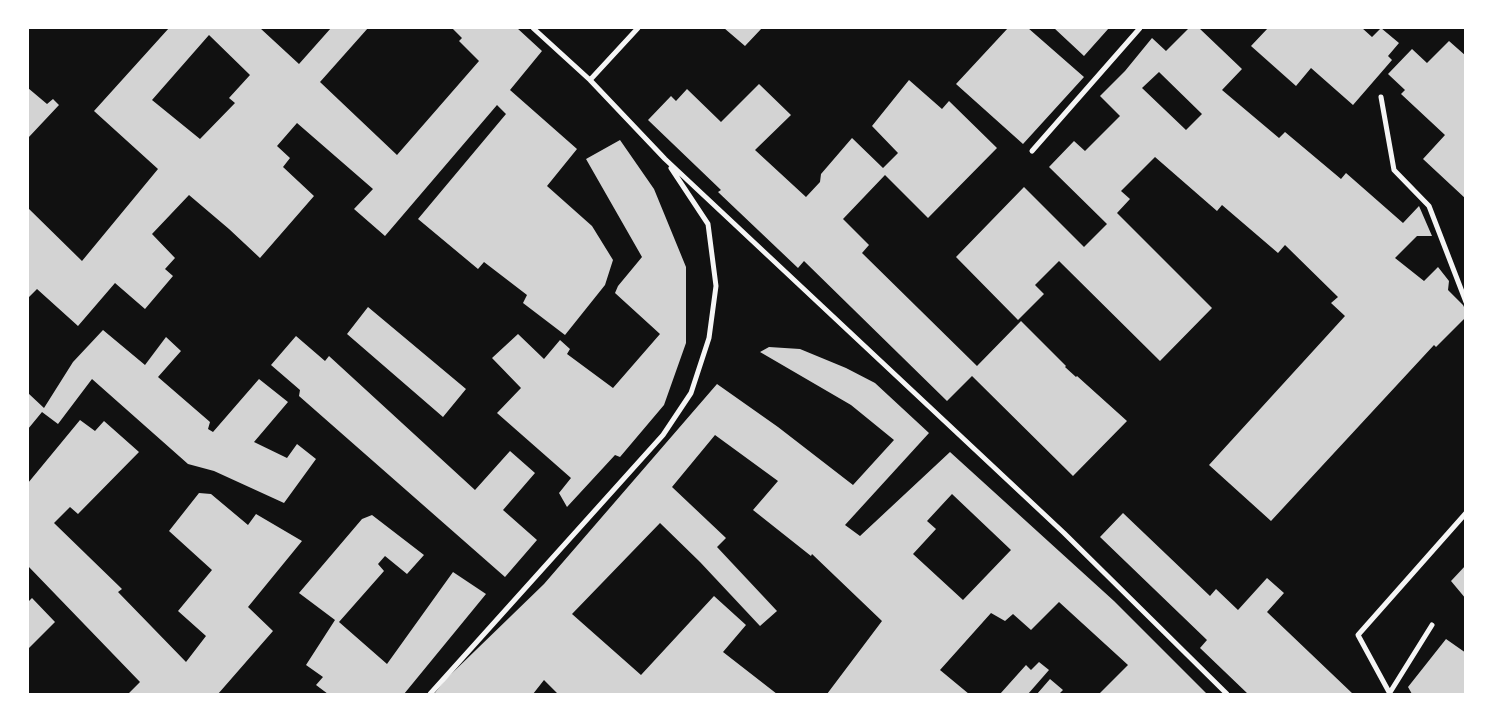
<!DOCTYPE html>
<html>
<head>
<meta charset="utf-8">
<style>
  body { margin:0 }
  #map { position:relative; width:1493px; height:722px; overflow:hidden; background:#111; font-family:Roboto,sans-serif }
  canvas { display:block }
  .frame { position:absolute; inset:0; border:29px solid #fff; pointer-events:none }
</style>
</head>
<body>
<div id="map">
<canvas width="1493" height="722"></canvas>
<div class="frame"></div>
</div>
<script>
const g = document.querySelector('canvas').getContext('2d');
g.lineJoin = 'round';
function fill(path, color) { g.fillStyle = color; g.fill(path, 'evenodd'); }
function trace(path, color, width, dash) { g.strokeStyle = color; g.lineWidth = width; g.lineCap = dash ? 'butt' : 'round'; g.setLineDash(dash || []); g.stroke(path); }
fill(new Path2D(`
  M 169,28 L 260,28 L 299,64 L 331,28 L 368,28 L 320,82 L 397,155 L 479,61 L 459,41 L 462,38 L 452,28 L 517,28 L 542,51 L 510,90 L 577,149 L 547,186 L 592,226 L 613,260 L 605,285 L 565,335 L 523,303 L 527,295 L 484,262 L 478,269 L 418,219 L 506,114 L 497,105 L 385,236 L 354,209 L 373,189 L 297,123 L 277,146 L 290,158 L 283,167 L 314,196 L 260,258 L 229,229 L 189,195 L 152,234 L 175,258 L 165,269 L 173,276 L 145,309 L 115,283 L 78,326 L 37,289 L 28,298 L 28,208 L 82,261 L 158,169 L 94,111 ZM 209,35 L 250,75 L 229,98 L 235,103 L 200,139 L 152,100 Z
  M 724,28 L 762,28 L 745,46 Z
  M 1008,28 L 1028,28 L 1084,77 L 1023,144 L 956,84 Z
  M 1054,28 L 1109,28 L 1084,56 Z
  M 1189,28 L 1199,28 L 1242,69 L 1222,90 L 1279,138 L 1285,132 L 1341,179 L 1346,173 L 1403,223 L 1419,206 L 1432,236 L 1417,236 L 1395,258 L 1424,281 L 1438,267 L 1449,281 L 1448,290 L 1463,305 L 1466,311 L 1466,317 L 1436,347 L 1434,345 L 1271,521 L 1209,465 L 1345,316 L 1331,303 L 1338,297 L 1285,245 L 1278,253 L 1222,205 L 1217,211 L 1155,157 L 1121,191 L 1130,199 L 1117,213 L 1212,308 L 1160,361 L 1059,261 L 1035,285 L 1044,294 L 1018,320 L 956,257 L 1024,187 L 1084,247 L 1107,224 L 1049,167 L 1074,141 L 1085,151 L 1120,116 L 1100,96 L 1125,71 L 1152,38 L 1166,51 ZM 1159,72 L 1202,114 L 1186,130 L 1142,88 Z
  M 1268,28 L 1362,28 L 1372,37 L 1381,28 L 1399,43 L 1388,56 L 1392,60 L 1353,105 L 1311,68 L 1296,86 L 1251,46 Z
  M 1449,41 L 1466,56 L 1466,199 L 1423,159 L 1445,135 L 1401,94 L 1405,90 L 1388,74 L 1412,49 L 1427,63 Z
  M 909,80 L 942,109 L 949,101 L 997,148 L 928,218 L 885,175 L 843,219 L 869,245 L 862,253 L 977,366 L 1021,321 L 1066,366 L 1065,367 L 1076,377 L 1077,376 L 1127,421 L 1073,476 L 972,376 L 947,401 L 804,261 L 798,268 L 718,192 L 721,190 L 648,120 L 671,96 L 676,101 L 687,89 L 721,122 L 759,84 L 791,115 L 755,150 L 806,197 L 820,182 L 821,174 L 852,138 L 883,168 L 898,153 L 872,126 Z
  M 28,88 L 47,104 L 53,99 L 59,105 L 28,138 Z
  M 620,140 L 654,189 L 686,267 L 686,343 L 664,405 L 620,457 L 615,455 L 567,507 L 559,493 L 571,478 L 497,413 L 521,388 L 492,358 L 518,334 L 544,359 L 560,340 L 570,349 L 567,354 L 613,388 L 660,334 L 615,293 L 618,286 L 642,257 L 586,159 Z
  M 368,307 L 466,389 L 443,417 L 347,334 Z
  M 103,330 L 145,365 L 166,337 L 181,351 L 158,377 L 210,422 L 208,429 L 213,432 L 259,379 L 288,402 L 254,442 L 287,458 L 297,444 L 316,459 L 284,503 L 214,471 L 188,464 L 92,379 L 58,424 L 42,412 L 28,429 L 28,393 L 44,408 L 73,362 Z
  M 296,336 L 325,361 L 329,356 L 475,490 L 510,451 L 535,473 L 503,510 L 537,540 L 505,577 L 299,396 L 300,390 L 271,365 Z
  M 769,347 L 800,349 L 846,368 L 875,383 L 929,433 L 845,525 L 860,536 L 950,452 L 1114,601 L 1207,694 L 1099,694 L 1128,665 L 1059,602 L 1031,630 L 1013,614 L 1005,621 L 991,613 L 940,670 L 969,694 L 827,694 L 882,621 L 812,554 L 811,556 L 753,510 L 778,481 L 715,435 L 672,487 L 726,538 L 717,547 L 777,611 L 760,626 L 700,562 L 660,523 L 572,614 L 641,675 L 714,596 L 746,625 L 723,652 L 777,694 L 558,694 L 544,680 L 533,694 L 434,694 L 445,680 L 544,584 L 717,384 L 778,427 L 853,485 L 894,440 L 851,405 L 760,352 ZM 952,494 L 1011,550 L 963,600 L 913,554 L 936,529 L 927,521 Z
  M 80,420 L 95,431 L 104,421 L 139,452 L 78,514 L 70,507 L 54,523 L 122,589 L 118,592 L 186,662 L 206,636 L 178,611 L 212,570 L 169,531 L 199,493 L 211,494 L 248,525 L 256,514 L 302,541 L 248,607 L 273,631 L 218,694 L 128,694 L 140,682 L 28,566 L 28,483 Z
  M 1123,513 L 1210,596 L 1216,589 L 1238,610 L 1267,578 L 1284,593 L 1267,612 L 1353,694 L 1248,694 L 1200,648 L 1207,640 L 1100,537 Z
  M 372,515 L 424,555 L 407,574 L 385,556 L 378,564 L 384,571 L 339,622 L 387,664 L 453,572 L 486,594 L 404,694 L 328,694 L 316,685 L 323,677 L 306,665 L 335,620 L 299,593 L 362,519 Z
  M 1466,565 L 1466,599 L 1451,581 Z
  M 32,598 L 55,622 L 28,649 L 28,602 Z
  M 1446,639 L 1466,653 L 1466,694 L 1412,694 L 1408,687 Z
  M 1039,662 L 1049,670 L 1028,694 L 1000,694 L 1026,665 L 1031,670 Z
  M 1050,679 L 1063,690 L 1059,694 L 1037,694 Z`), '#d3d3d3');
trace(new Path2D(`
  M 533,28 L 590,80 L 665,159 L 1064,533 L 1227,694
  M 590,80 L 638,28
  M 1381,97 L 1394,170 L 1429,206 L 1466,302
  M 1032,151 L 1140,28
  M 1389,692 L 1358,635 L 1466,513
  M 430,694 L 663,435 L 691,393 L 709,338 L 716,286 L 708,224 L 671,168
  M 1389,694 L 1432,625`), '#f5f5f5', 5);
</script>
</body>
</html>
